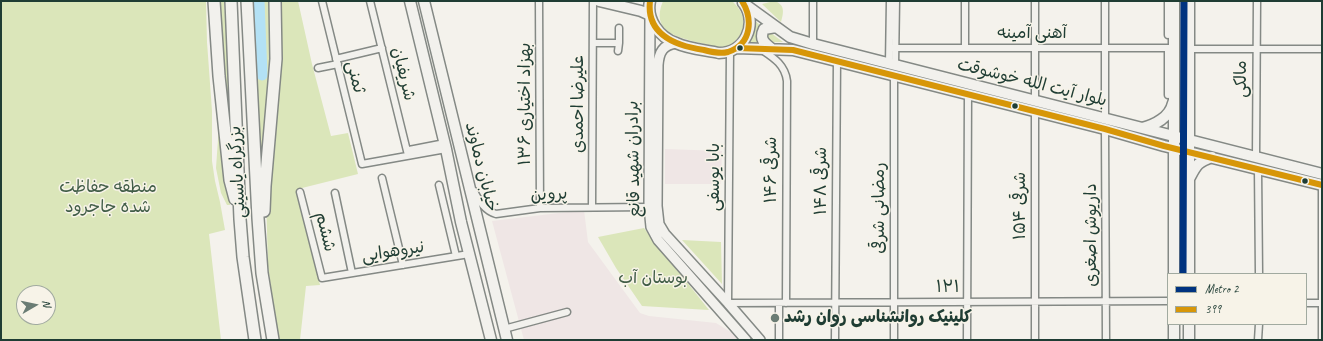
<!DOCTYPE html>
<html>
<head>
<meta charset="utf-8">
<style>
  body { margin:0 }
  #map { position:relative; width:1323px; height:341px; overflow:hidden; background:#f4f2ec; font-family:Caveat,sans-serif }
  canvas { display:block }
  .frame { position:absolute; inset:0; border:2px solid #1f3d34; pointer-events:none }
  .legend { position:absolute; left:1167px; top:273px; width:140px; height:52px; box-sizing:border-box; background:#f7f3e8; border:1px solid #a1aaa0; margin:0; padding:5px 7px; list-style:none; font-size:12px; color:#1f3d34 }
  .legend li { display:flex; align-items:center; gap:8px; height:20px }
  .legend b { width:20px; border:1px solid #a1aaa0 }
  .north { position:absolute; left:16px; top:285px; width:40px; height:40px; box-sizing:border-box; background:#f7f3e8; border:1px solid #a1aaa0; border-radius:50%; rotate:81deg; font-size:11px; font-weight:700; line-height:16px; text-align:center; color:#1f3d34 }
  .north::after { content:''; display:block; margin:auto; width:14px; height:18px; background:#6a7c74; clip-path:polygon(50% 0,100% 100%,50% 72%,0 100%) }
</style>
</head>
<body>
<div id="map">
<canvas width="1323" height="341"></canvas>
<div class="frame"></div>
<ul class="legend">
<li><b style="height:5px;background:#003380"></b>Metro 2</li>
<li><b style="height:5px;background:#d79608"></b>399</li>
</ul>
<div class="north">N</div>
</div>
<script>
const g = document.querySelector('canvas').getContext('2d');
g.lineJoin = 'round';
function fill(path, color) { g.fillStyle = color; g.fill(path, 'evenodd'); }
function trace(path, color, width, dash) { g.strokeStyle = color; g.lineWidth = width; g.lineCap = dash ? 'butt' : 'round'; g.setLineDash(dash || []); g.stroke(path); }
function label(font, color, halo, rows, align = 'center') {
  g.font = font + ' Caveat,"Playpen Sans Arabic",sans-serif'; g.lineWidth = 3; g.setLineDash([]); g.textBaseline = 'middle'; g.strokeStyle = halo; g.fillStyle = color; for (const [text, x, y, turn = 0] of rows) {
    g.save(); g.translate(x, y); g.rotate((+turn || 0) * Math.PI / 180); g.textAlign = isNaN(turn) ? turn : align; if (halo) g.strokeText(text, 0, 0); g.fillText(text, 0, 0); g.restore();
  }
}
fill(new Path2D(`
  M 665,149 L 722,151 L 721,184 L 665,184 Z
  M 584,210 L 588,242 L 640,313 L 649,316 L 716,323 L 734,334 L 739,340 L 524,340 L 492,221 Z`), '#efe6e5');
fill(new Path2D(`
  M 1,1 L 206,1 L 207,42 L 212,111 L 212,161 L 215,181 L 220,202 L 225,230 L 209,234 L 221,340 L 1,340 ZM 24,293 L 48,293 L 48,317 L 24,317 Z
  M 216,1 L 224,1 L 227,45 L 231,156 Z
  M 253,1 L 274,1 L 274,24 L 262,194 Z
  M 278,1 L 298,1 L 312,64 L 331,136 L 348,133 L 358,174 L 298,189 L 320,285 L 306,286 L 300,340 L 278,340 L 268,266 L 266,196 Z
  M 663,1 L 732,1 C 745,12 748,29 735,41 C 732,44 726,48 722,48 C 715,48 707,44 700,43 C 677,37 650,32 663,1 Z
  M 774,1 C 785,4 784,12 781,22 L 762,4 Z
  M 212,15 L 230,205 L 227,205 L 221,193 L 216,168 L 219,125 L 212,51 Z
  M 755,21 L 783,42 L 749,43 L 753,33 Z
  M 644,228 L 709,310 L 642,306 L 616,268 L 598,237 Z
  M 682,240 L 721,242 L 722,284 Z`), '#dbe6ba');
trace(new Path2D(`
  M 259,1 L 262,75`), '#b3e1f5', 11);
const minor = new Path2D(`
  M 322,1 L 362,164 L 446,149
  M 370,1 L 408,155
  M 539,1 L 540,208
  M 965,1 L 965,48
  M 1168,1 L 1168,35
  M 619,28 L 619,43
  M 593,43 L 619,43 L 618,51
  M 813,44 L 813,1
  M 890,48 L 1174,48
  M 1168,48 L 1168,95
  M 1189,49 L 1322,49
  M 762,50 C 774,58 785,65 787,81 L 786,303
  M 336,59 L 382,48
  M 889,63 L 890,1
  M 895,65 L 896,1
  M 318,68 L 338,64
  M 1035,101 L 1035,1
  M 1035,111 L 1035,340
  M 1105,119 L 1105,1
  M 1105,129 L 1106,340
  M 409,150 L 445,143
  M 1256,157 L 1257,1
  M 1258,169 L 1259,274
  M 382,178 L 403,265
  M 439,185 L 456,256
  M 1322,185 L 1322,340
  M 474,191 C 479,201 485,211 496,214 L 540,208 L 649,207
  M 300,192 L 322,278 L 469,254
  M 335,193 L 352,273
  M 592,207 L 593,1
  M 728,303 L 1168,301
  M 728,303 L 730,52
  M 779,303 L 779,340
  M 1306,303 L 1322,303
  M 504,329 L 567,312
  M 835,340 L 837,60
  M 894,340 L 894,75
  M 967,340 L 968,94
  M 1258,340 L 1259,324`);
const secondary = new Path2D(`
  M 650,15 L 649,207 L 651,227 L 658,240 L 746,340
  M 676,43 C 663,45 659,52 658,65 L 657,206 L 659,224 L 665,234 L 728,303 L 760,340`);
const primary = new Path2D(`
  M 410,1 L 446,149 L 461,222 L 491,340
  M 424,1 L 507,340
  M 599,1 L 641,11 L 650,15
  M 650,1 C 646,19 659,37 676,43 C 689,49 705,50 719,53 C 745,53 758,24 744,4
  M 1174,1 L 1174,274
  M 743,3 L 790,37 L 813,44 L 1322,174
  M 737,48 L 793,50 L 1105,129 L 1164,146 L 1322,185
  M 772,49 C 764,43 759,39 764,29 L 776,27
  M 1142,128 C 1155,125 1170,117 1173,103
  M 1189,179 C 1196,166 1197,162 1212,157
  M 1189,274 L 1189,1
  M 1174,340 L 1174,324
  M 1189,340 L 1189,324`);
const trunk = new Path2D(`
  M 214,1 L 219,76 L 230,180 L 235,199
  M 231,1 L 240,219 L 243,257 L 255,340
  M 247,1 L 258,218 L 262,273 L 273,340
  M 264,211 L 265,186 L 276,59 L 275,1`);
trace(minor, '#848985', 9);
trace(secondary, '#848985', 12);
trace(primary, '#848985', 13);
trace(trunk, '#848985', 14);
trace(minor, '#f2f1ed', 6);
trace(secondary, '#f2f1ed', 9);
trace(primary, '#f2f1ed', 10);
trace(trunk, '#f2f1ed', 11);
trace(new Path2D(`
  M 650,1 C 646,35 676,46 704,50 C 712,52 720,54 728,52 C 752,44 753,19 742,1
  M 737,48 L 793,50 L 1105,129 L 1164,146 L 1322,185`), '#d79608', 6);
trace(new Path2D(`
  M 1183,274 L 1184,1`), '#003380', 7);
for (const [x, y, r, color] of [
  [740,48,3.5,"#1f3d34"],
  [1015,106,3.5,"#1f3d34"],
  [1305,181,3.5,"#1f3d34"],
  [775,318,5,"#6a7c74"]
]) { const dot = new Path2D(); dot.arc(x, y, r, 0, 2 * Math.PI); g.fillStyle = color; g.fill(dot); trace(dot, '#f7f3e8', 1.5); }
label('17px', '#1f3d34', '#f7f3e8', [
  ["آهنی آمینه",1032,34],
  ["شریفیان",403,74,76],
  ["ثمنی",355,77,76],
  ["مالکی",1242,79,-90],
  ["بلوار آیت الله خوشوقت",1032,83,14],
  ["بهزاد اختیاری ۱۳۶",526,104,-90],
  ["علیرضا احمدی",579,104,-90],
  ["برادران شهید قانع",634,159,-91],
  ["خیابان دماوند",481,167,76],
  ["۱۴۶ شرقی",772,170,-90],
  ["بزرگراه یاسینی",238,172,-93],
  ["بابا یوسفی",715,177,-90],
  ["۱۴۸ شرقی",822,181,-90],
  ["پروین",549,195,-3],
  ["۱۵۴ شرقی",1021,206,-90],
  ["رمضانی شرقی",880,208,-90],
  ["ششم",325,232,76],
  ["داریوش اصغری",1092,235,-90],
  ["نیروهوایی",393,252,-9],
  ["۱۲۱",948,288]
]);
label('17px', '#415d47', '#f7f3e8', [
  ["منطقه حفاظت",108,188],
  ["شده جاجرود",108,208],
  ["بوستان آب",653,279]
]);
label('bold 17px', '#1f3d34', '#f7f3e8', [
  ["کلینیک روانشناسی روان رشد",784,318]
], 'left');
</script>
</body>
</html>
